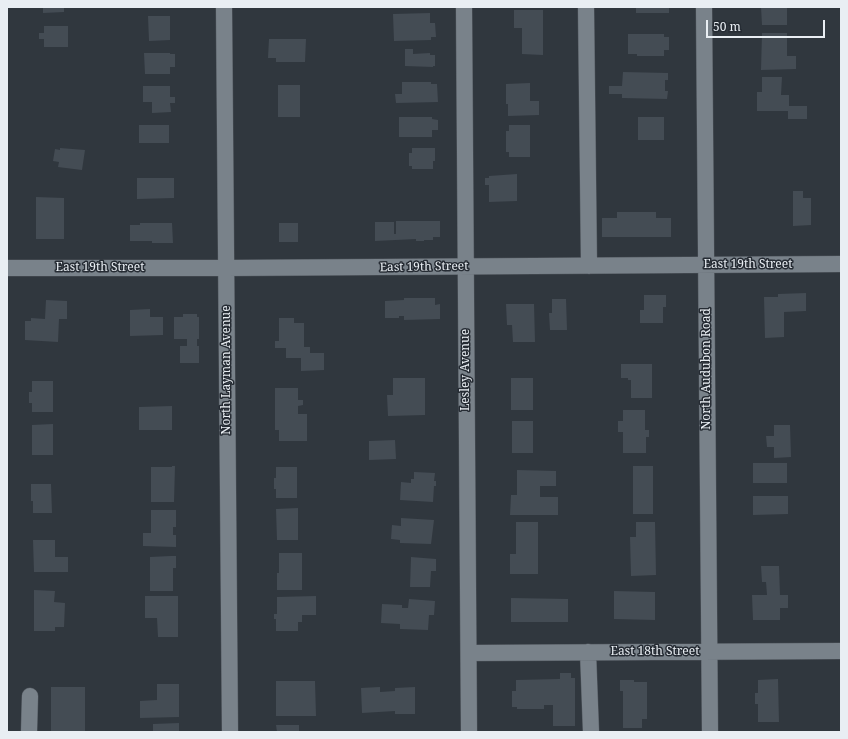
<!DOCTYPE html>
<html>
<head>
<meta charset="utf-8">
<style>
  body { margin:0 }
  #map { position:relative; width:848px; height:739px; overflow:hidden; background:#30373e; font-family:"Noto Serif",serif }
  canvas { display:block }
  .frame { position:absolute; inset:0; border:8px solid #e9eef3; pointer-events:none }
  .scale { position:absolute; left:706px; top:20px; width:119px; height:18px; box-sizing:border-box; border:2px solid #e9eef3; border-top:0; padding-left:5px; font-size:12px; line-height:14px; white-space:nowrap; color:#e9eef3; -webkit-text-stroke:3px #262c34; paint-order:stroke }
</style>
</head>
<body>
<div id="map">
<canvas width="848" height="739"></canvas>
<div class="frame"></div>
<div class="scale">50 m</div>
</div>
<script>
const g = document.querySelector('canvas').getContext('2d');
g.lineJoin = 'round';
function fill(path, color) { g.fillStyle = color; g.fill(path, 'evenodd'); }
function trace(path, color, width, dash) { g.strokeStyle = color; g.lineWidth = width; g.lineCap = dash ? 'butt' : 'round'; g.setLineDash(dash || []); g.stroke(path); }
function label(font, color, halo, rows, align = 'center') {
  g.font = font + ' "Noto Serif",serif'; g.lineWidth = 3; g.setLineDash([]); g.textBaseline = 'middle'; g.strokeStyle = halo; g.fillStyle = color; for (const [text, x, y, turn = 0] of rows) {
    g.save(); g.translate(x, y); g.rotate((+turn || 0) * Math.PI / 180); g.textAlign = isNaN(turn) ? turn : align; if (halo) g.strokeText(text, 0, 0); g.fillText(text, 0, 0); g.restore();
  }
}
fill(new Path2D(`
  M 43,7 L 64,7 L 64,12 L 43,13 Z
  M 636,7 L 669,7 L 669,13 L 636,13 Z
  M 761,7 L 787,7 L 787,25 L 762,25 Z
  M 514,10 L 543,10 L 543,55 L 522,54 L 522,28 L 514,28 Z
  M 430,13 L 430,23 L 435,23 L 436,37 L 431,37 L 431,40 L 394,41 L 393,14 Z
  M 148,16 L 170,16 L 170,40 L 149,41 Z
  M 44,26 L 68,26 L 68,47 L 44,47 L 44,39 L 39,39 L 39,33 L 44,33 Z
  M 762,33 L 787,33 L 787,56 L 796,56 L 796,69 L 761,70 Z
  M 628,34 L 664,34 L 664,37 L 669,37 L 669,50 L 664,50 L 664,56 L 637,56 L 637,54 L 628,54 Z
  M 269,39 L 306,39 L 305,62 L 276,62 L 276,58 L 268,58 Z
  M 405,49 L 413,49 L 413,54 L 430,53 L 430,55 L 435,55 L 435,66 L 433,66 L 433,67 L 405,66 Z
  M 144,53 L 170,53 L 170,54 L 175,54 L 175,67 L 170,67 L 170,74 L 145,74 Z
  M 623,72 L 668,73 L 668,80 L 665,80 L 665,91 L 668,91 L 667,99 L 622,98 L 622,94 L 609,94 L 609,86 L 622,86 Z
  M 762,77 L 782,77 L 781,95 L 789,95 L 789,106 L 807,106 L 807,119 L 788,119 L 788,111 L 757,111 L 757,92 L 762,92 Z
  M 402,82 L 431,82 L 431,84 L 437,84 L 438,102 L 396,103 L 395,94 L 402,94 Z
  M 530,83 L 530,101 L 539,101 L 539,115 L 508,116 L 508,104 L 506,104 L 506,84 Z
  M 278,85 L 300,85 L 300,117 L 278,117 Z
  M 143,86 L 170,86 L 170,97 L 175,97 L 175,103 L 170,103 L 171,112 L 152,113 L 152,102 L 143,102 Z
  M 399,117 L 432,117 L 432,119 L 438,120 L 438,130 L 432,130 L 432,137 L 399,137 Z
  M 638,117 L 664,117 L 664,140 L 638,140 Z
  M 139,125 L 169,125 L 169,143 L 139,143 Z
  M 509,125 L 530,125 L 530,157 L 509,157 L 509,152 L 506,152 L 506,131 L 509,131 Z
  M 60,148 L 85,150 L 82,170 L 58,167 L 59,162 L 53,161 L 55,149 L 60,150 Z
  M 412,148 L 435,148 L 435,161 L 433,161 L 433,169 L 412,169 L 412,166 L 409,166 L 409,153 L 412,153 Z
  M 517,174 L 517,201 L 489,202 L 489,185 L 485,185 L 485,178 L 489,178 L 489,176 Z
  M 137,178 L 174,178 L 174,198 L 137,199 Z
  M 793,191 L 803,191 L 803,198 L 811,198 L 811,225 L 793,226 Z
  M 36,197 L 64,198 L 64,239 L 36,239 Z
  M 617,212 L 656,212 L 656,218 L 671,218 L 671,237 L 602,237 L 602,218 L 617,218 Z
  M 396,221 L 440,221 L 440,237 L 433,237 L 433,240 L 424,240 L 424,241 L 416,241 L 416,239 L 375,241 L 375,222 L 394,222 L 394,234 L 396,234 Z
  M 140,223 L 172,223 L 173,243 L 152,243 L 152,241 L 130,241 L 130,225 L 140,225 Z
  M 279,223 L 298,223 L 298,242 L 279,242 Z
  M 806,293 L 806,311 L 784,312 L 784,337 L 765,338 L 764,297 L 778,297 L 778,294 Z
  M 644,295 L 666,295 L 666,307 L 663,307 L 663,323 L 640,323 L 640,310 L 644,310 Z
  M 404,298 L 435,298 L 435,305 L 440,304 L 440,319 L 404,320 L 404,316 L 399,316 L 399,318 L 385,318 L 385,301 L 404,300 Z
  M 552,299 L 566,299 L 567,330 L 550,330 L 549,313 L 552,313 Z
  M 46,300 L 67,301 L 67,319 L 59,319 L 58,342 L 25,340 L 25,321 L 31,321 L 31,318 L 45,319 Z
  M 506,304 L 534,304 L 535,342 L 513,342 L 512,325 L 507,325 Z
  M 150,309 L 150,317 L 163,317 L 163,335 L 130,336 L 130,310 Z
  M 183,314 L 197,314 L 197,317 L 199,317 L 199,339 L 197,339 L 197,346 L 199,346 L 199,363 L 180,363 L 180,346 L 187,346 L 187,339 L 174,339 L 174,317 L 183,317 Z
  M 279,318 L 294,318 L 294,323 L 304,323 L 304,347 L 310,347 L 310,353 L 324,353 L 324,370 L 301,371 L 301,358 L 286,358 L 286,348 L 275,348 L 275,341 L 279,341 Z
  M 621,364 L 652,364 L 652,398 L 631,398 L 631,380 L 628,380 L 628,378 L 621,378 Z
  M 393,378 L 425,378 L 425,415 L 388,416 L 387,395 L 393,395 Z
  M 511,378 L 533,378 L 533,410 L 511,410 Z
  M 32,381 L 53,381 L 53,412 L 32,412 L 32,403 L 29,403 L 29,392 L 32,392 Z
  M 275,388 L 298,388 L 298,400 L 303,400 L 303,405 L 298,406 L 298,414 L 307,414 L 307,441 L 279,441 L 279,430 L 275,430 Z
  M 172,406 L 172,430 L 139,430 L 139,407 Z
  M 623,410 L 645,410 L 645,430 L 649,430 L 649,437 L 646,437 L 646,453 L 623,453 L 623,432 L 618,432 L 618,421 L 623,421 Z
  M 512,421 L 533,421 L 533,453 L 512,453 Z
  M 53,424 L 53,455 L 32,455 L 32,425 Z
  M 774,425 L 790,425 L 791,457 L 774,458 L 774,447 L 767,447 L 766,436 L 774,436 Z
  M 395,440 L 396,459 L 369,460 L 369,441 Z
  M 753,463 L 787,463 L 787,483 L 753,483 Z
  M 172,466 L 175,466 L 174,502 L 151,502 L 151,467 L 172,467 Z
  M 633,466 L 653,466 L 653,514 L 633,514 Z
  M 276,467 L 297,467 L 297,498 L 276,498 L 276,489 L 274,489 L 274,478 L 276,478 Z
  M 517,470 L 556,471 L 556,486 L 540,486 L 540,497 L 558,497 L 558,515 L 510,515 L 511,495 L 517,495 Z
  M 414,472 L 435,473 L 434,481 L 436,481 L 436,486 L 434,486 L 433,502 L 400,500 L 401,482 L 411,483 L 411,479 L 414,479 Z
  M 31,484 L 51,484 L 52,513 L 33,513 L 33,501 L 31,501 Z
  M 753,496 L 788,496 L 788,514 L 753,515 Z
  M 298,508 L 298,540 L 277,540 L 276,509 Z
  M 151,510 L 176,510 L 176,527 L 173,527 L 173,535 L 176,535 L 176,547 L 143,546 L 143,533 L 151,533 Z
  M 401,518 L 434,520 L 431,544 L 400,543 L 400,540 L 391,539 L 392,525 L 401,526 Z
  M 516,522 L 538,522 L 538,574 L 510,574 L 510,554 L 516,554 Z
  M 636,522 L 655,522 L 656,575 L 631,576 L 630,537 L 636,537 Z
  M 33,540 L 55,540 L 55,557 L 68,557 L 68,572 L 34,572 Z
  M 279,553 L 302,553 L 302,590 L 277,590 L 277,573 L 279,573 Z
  M 171,556 L 176,556 L 176,568 L 173,568 L 173,591 L 150,591 L 150,557 Z
  M 411,557 L 436,559 L 436,571 L 431,571 L 430,587 L 410,587 Z
  M 761,566 L 779,566 L 780,595 L 788,595 L 788,608 L 780,608 L 780,620 L 753,620 L 752,595 L 767,595 L 766,582 L 762,582 Z
  M 34,590 L 55,591 L 54,602 L 65,603 L 64,627 L 55,627 L 55,631 L 34,631 Z
  M 614,591 L 655,592 L 655,620 L 614,619 Z
  M 145,596 L 178,596 L 178,637 L 158,637 L 157,618 L 145,618 Z
  M 316,596 L 316,615 L 302,615 L 302,622 L 298,622 L 298,631 L 276,631 L 276,619 L 274,619 L 274,614 L 277,614 L 277,597 Z
  M 511,598 L 568,599 L 568,622 L 511,622 Z
  M 409,599 L 435,601 L 434,615 L 429,615 L 428,630 L 400,629 L 400,624 L 381,623 L 382,604 L 402,605 L 402,608 L 408,608 Z
  M 560,673 L 571,673 L 571,678 L 575,678 L 575,726 L 553,726 L 553,705 L 544,705 L 544,709 L 517,709 L 517,707 L 512,707 L 512,691 L 516,691 L 516,680 L 560,679 Z
  M 778,679 L 779,722 L 758,722 L 758,704 L 755,704 L 755,693 L 758,693 L 758,680 Z
  M 620,680 L 634,680 L 634,682 L 647,682 L 647,719 L 642,719 L 642,728 L 623,728 L 623,691 L 620,691 Z
  M 276,681 L 315,681 L 316,716 L 276,716 Z
  M 157,684 L 179,684 L 179,717 L 140,718 L 140,701 L 157,700 Z
  M 51,687 L 85,687 L 85,732 L 51,732 Z
  M 380,687 L 380,692 L 395,691 L 395,688 L 415,687 L 415,714 L 395,714 L 395,711 L 362,713 L 361,688 Z
  M 179,723 L 179,732 L 153,732 L 153,724 Z
  M 276,725 L 299,725 L 299,732 L 277,732 Z`), '#444c54');
const minor = new Path2D(`
  M 224,7 L 230,732
  M 464,7 L 469,732
  M 586,7 L 589,266
  M 704,7 L 710,732
  M 7,268 L 226,268 L 841,264
  M 588,652 L 591,732
  M 469,653 L 841,651
  M 29,732 L 30,696`);
trace(minor, '#4e545b', 17);
trace(minor, '#79828a', 16);
label('12px', '#e9eef3', '#262c34', [
  ["East 19th Street",748,265],
  ["East 19th Street",424,267,-1],
  ["East 19th Street",100,268],
  ["North Audubon Road",707,369,-90],
  ["North Layman Avenue",227,370,-90],
  ["Lesley Avenue",466,370,-90],
  ["East 18th Street",655,652]
]);
</script>
</body>
</html>
